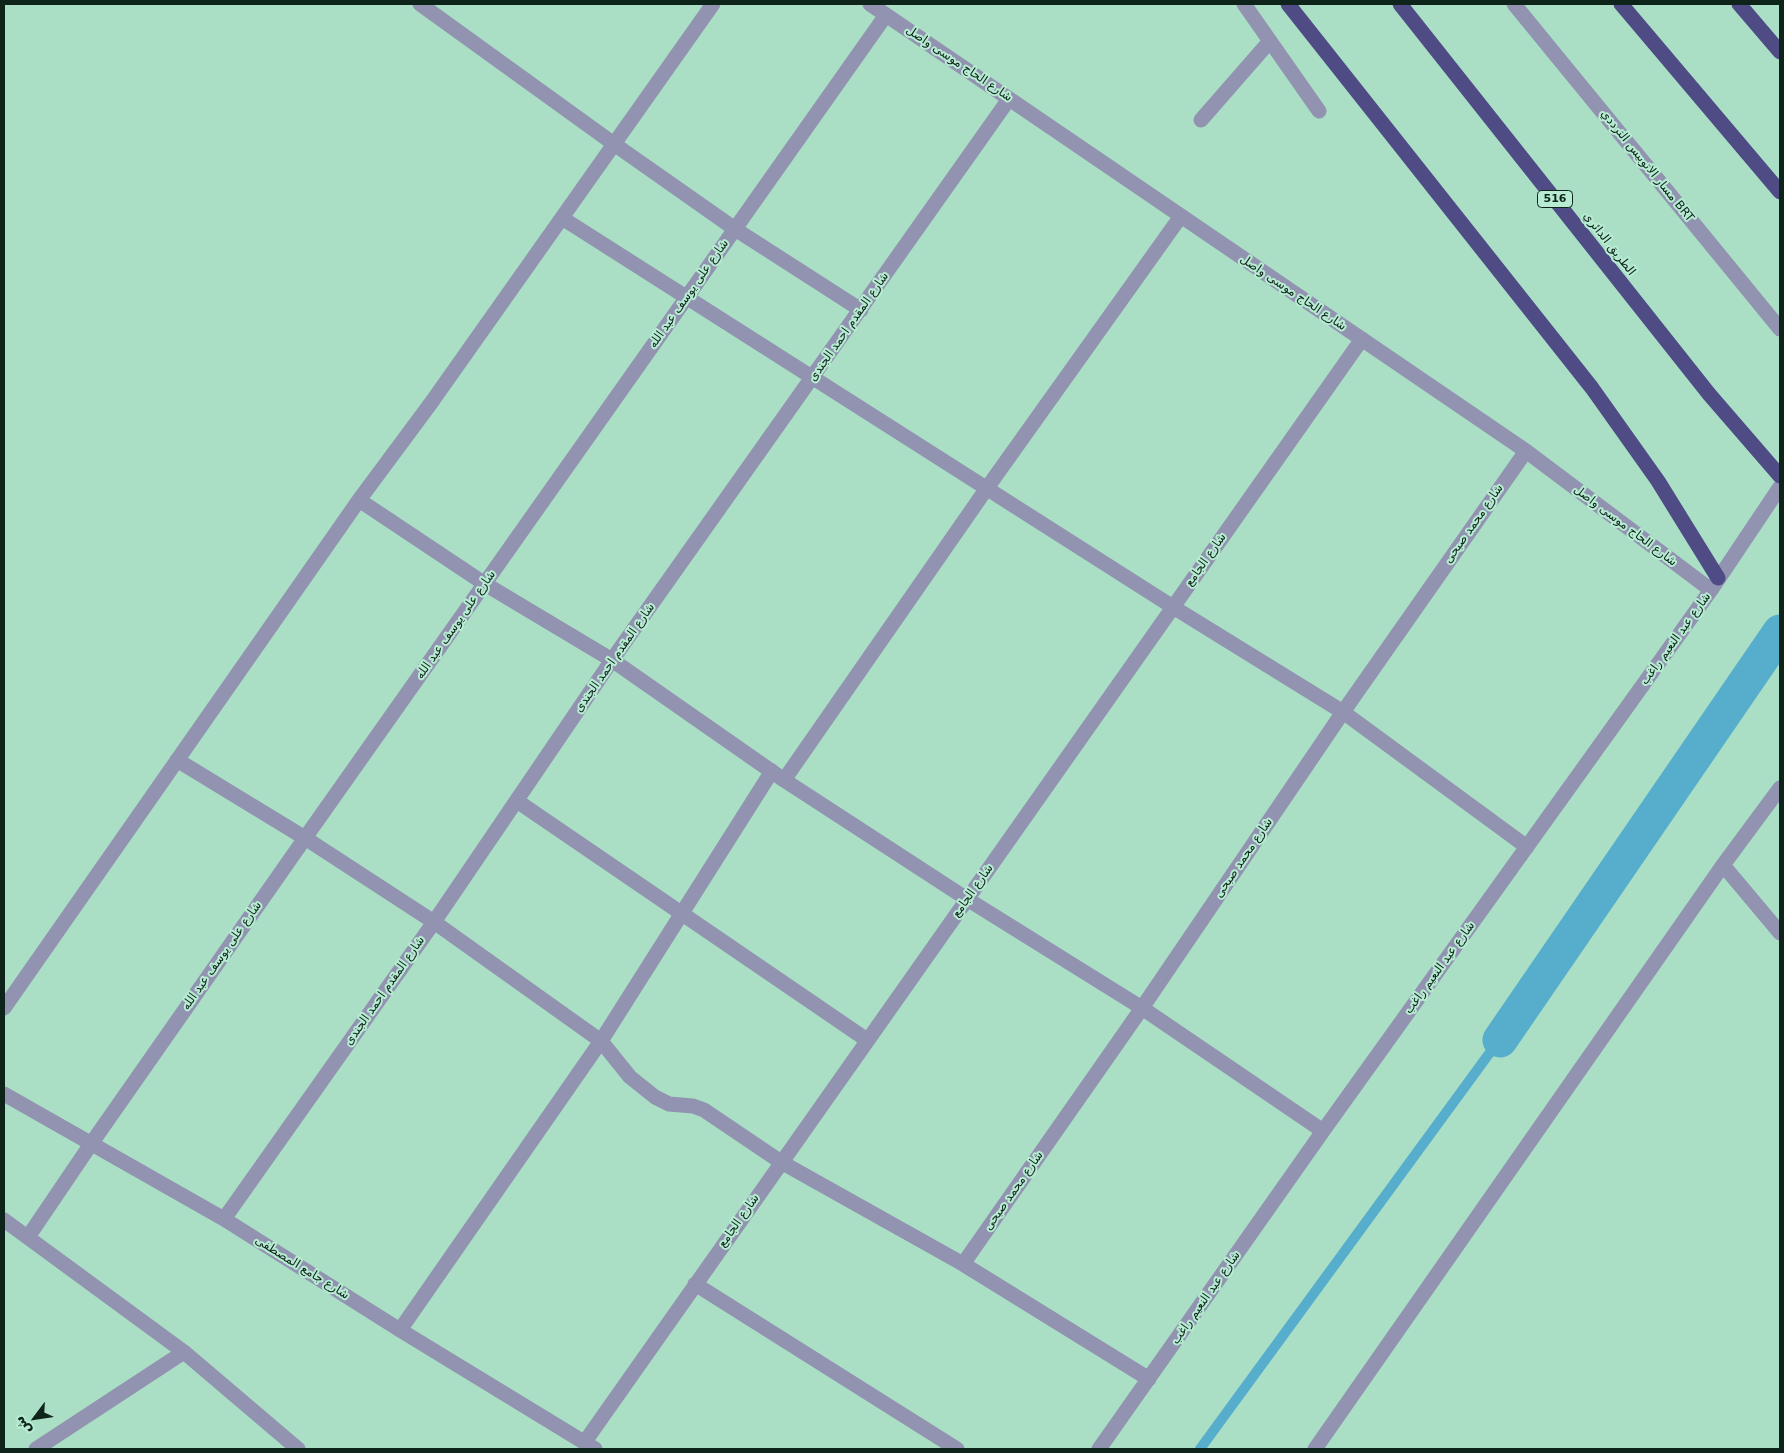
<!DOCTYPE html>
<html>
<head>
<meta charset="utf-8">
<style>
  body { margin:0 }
  #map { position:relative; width:1784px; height:1453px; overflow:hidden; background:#aadfc6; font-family:"DejaVu Sans","Noto Naskh Arabic",sans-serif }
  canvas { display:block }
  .frame { position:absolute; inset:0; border:5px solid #0e231a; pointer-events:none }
  .north { position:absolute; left:10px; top:1393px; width:50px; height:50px; -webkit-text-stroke:4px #b7ecd3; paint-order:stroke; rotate:239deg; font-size:14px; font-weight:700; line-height:20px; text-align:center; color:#0e231a }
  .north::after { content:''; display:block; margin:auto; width:18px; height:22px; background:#0e231a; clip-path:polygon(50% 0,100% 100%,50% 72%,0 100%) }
</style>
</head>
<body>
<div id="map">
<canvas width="1784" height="1453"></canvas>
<div class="frame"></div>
<div class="north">ش</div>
</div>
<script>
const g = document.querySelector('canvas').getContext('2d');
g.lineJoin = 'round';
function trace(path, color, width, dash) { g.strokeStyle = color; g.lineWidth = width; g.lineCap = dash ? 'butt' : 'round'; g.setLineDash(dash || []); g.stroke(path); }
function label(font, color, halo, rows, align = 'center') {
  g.font = font + ' "DejaVu Sans","Noto Naskh Arabic",sans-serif'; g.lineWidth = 4; g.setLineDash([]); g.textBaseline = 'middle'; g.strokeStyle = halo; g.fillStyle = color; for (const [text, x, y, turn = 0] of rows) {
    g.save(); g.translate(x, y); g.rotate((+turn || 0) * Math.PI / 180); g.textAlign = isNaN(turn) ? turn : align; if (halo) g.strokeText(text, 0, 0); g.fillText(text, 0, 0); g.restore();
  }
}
trace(new Path2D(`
  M 1200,1449 L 1521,1010`), '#56adcc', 10);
trace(new Path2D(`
  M 1500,1040 L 1780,632`), '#56adcc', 35);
trace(new Path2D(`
  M 420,4 L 614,144 L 735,229 L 861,310
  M 870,4 L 1526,451 L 1711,590
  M 1244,4 L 1319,111
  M 1514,4 L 1780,329
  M 1201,120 L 1270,41
  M 562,218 L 1173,607 L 1343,712 L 1527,847
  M 359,500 L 485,584 L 612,660 L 784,780 L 967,899 L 1142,1008 L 1323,1131
  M 177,760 L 305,838 L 434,922 L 601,1041 L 630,1077 L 655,1097 L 669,1104 L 693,1106 L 704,1110 L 781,1162 L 963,1264 L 1149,1379
  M 784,780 L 987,488 L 1181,216
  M 517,801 L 867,1040
  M 1723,865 L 1780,933
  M 4,1008 L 359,500 L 431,403 L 713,4
  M 4,1094 L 224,1219 L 400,1330 L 595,1449
  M 224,1219 L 434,922 L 612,660 L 1009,99
  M 4,1220 L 184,1352 L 298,1449
  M 28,1237 L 91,1144 L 305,838 L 886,15
  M 963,1264 L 1142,1008 L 1343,712 L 1526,451
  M 695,1284 L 957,1449
  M 400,1330 L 601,1041 L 772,771
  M 584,1443 L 1362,339
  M 36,1449 L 184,1352
  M 1099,1449 L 1323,1131 L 1711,590 L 1780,487
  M 1315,1449 L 1723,865 L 1780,788`), '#9293b0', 15);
trace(new Path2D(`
  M 1288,4 L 1592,388 L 1658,481 L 1718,578
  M 1400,4 L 1709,394 L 1780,476
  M 1621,4 L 1780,192
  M 1739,4 L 1780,52`), '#4e4b85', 15);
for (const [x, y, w] of [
  [1555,199,35]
]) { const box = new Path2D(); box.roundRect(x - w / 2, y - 8.5, w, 17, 4); g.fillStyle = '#b7ecd3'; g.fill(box); trace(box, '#0e231a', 1); }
label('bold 11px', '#0e231a', null, [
  ["516",1555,199]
]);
label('12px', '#0e231a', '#b7ecd3', [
  ["شارع الحاج موسى واصل",959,64,34],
  ["مسار الاتوبيس الترددي BRT",1647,166,51],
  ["الطريق الدائري",1609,244,52],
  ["شارع الحاج موسى واصل",1293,293,34],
  ["شارع على يوسف عبد الله",689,294,-55],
  ["شارع المقدم احمد الجندى",849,327,-55],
  ["شارع محمد صبحى",1474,524,-55],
  ["شارع الحاج موسى واصل",1625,526,37],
  ["شارع الجامع",1206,560,-55],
  ["شارع على يوسف عبد الله",456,625,-55],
  ["شارع عبد النعيم راغب",1676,639,-54],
  ["شارع المقدم احمد الجندى",615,658,-55],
  ["شارع محمد صبحى",1244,858,-56],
  ["شارع الجامع",973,891,-55],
  ["شارع على يوسف عبد الله",222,956,-55],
  ["شارع عبد النعيم راغب",1440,968,-54],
  ["شارع المقدم احمد الجندى",385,991,-55],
  ["شارع محمد صبحى",1014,1191,-55],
  ["شارع الجامع",739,1221,-55],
  ["شارع جامع المصطفى",302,1268,32],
  ["شارع عبد النعيم راغب",1206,1298,-55]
]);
</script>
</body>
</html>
